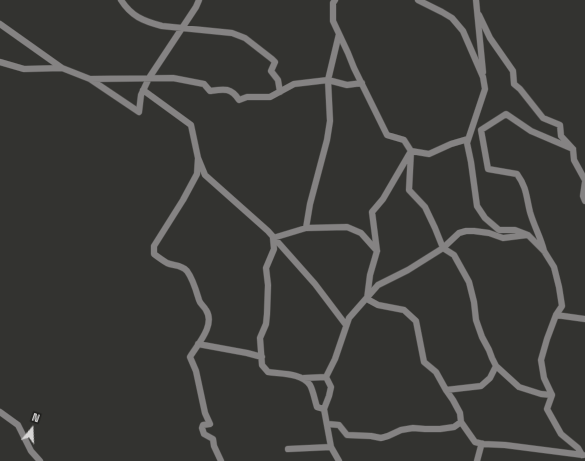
<!DOCTYPE html>
<html>
<head>
<meta charset="utf-8">
<style>
  body { margin:0 }
  #map { position:relative; width:585px; height:461px; overflow:hidden; background:#333330; font-family:"Space Grotesk",sans-serif }
  canvas { display:block }
  .north { position:absolute; left:12px; top:409px; width:40px; height:40px; -webkit-text-stroke:3px #1b1b19; paint-order:stroke; rotate:19deg; font-size:11px; font-weight:700; line-height:16px; text-align:center; color:#d7d6d5 }
  .north::after { content:''; display:block; margin:auto; width:14px; height:18px; background:#d7d6d5; clip-path:polygon(50% 0,100% 100%,50% 72%,0 100%) }
</style>
</head>
<body>
<div id="map">
<canvas width="585" height="461"></canvas>
<div class="north">N</div>
</div>
<script>
const g = document.querySelector('canvas').getContext('2d');
g.lineJoin = 'round';
function trace(path, color, width, dash) { g.strokeStyle = color; g.lineWidth = width; g.lineCap = dash ? 'butt' : 'round'; g.setLineDash(dash || []); g.stroke(path); }
const minor = new Path2D(`
  M 121,0 C 131,16 143,21 162,26 L 232,33 L 245,38 L 272,59 L 275,62 L 271,71 L 278,80 L 280,92
  M 335,0 L 333,3 L 333,21 L 348,53 L 354,68 L 387,135 L 404,140 L 411,151 L 409,190 L 425,207 L 435,228 L 443,248 L 454,255 L 469,282 L 474,302 L 476,320 L 482,337 L 489,350 L 492,358 L 496,366 L 519,387 L 541,394 L 552,395
  M 418,0 L 442,12 L 452,18 L 463,31 L 483,77 L 485,89 L 467,143 L 471,162 L 477,206 L 485,218 L 499,230 L 515,230 L 528,235 L 544,251 L 554,267 L 559,287 L 562,306 L 556,315 L 547,339 L 541,360 L 544,378 L 552,395 L 547,409 L 561,434 L 578,448 L 582,455
  M 476,0 L 483,72
  M 479,15 L 490,38 L 513,71 L 514,84 L 520,89 L 543,118 L 560,125 L 561,136 L 573,149 L 574,160 L 585,180
  M 0,24 L 62,68 L 90,79 L 139,112 L 141,95 L 149,78 L 196,7 L 199,0
  M 0,62 L 24,69 L 62,68
  M 90,79 L 173,78 L 204,84 L 210,91 C 223,89 231,87 239,100 L 247,97 L 270,97 L 294,84 L 328,80 L 347,85 L 362,83
  M 143,90 L 191,125 L 198,158 L 205,175 L 268,231 L 315,284 L 346,325
  M 198,158 L 197,174 L 183,200 L 154,246 L 154,254 C 158,257 162,260 167,263 C 173,266 181,264 187,271 C 193,279 196,290 199,300 C 200,304 204,306 206,310 C 216,325 197,345 190,357 L 196,371 L 205,413 L 210,424 L 203,425 L 202,428 L 204,434 L 213,439 L 214,446 L 221,461
  M 585,182 L 583,196 L 585,201
  M 306,228 L 310,204 L 327,140 L 330,121 L 328,80 L 339,34
  M 273,238 L 274,249 L 266,268 L 268,285 L 267,314 L 266,324 L 260,338 L 262,365 L 268,372 C 282,374 302,373 310,385 C 313,390 315,401 317,407 L 324,409
  M 273,238 L 306,228 L 347,227 L 361,233 L 377,251
  M 544,251 C 541,238 534,226 530,212 C 526,196 527,188 517,174 L 488,169 L 481,130 L 506,114 L 531,131 L 573,149
  M 367,299 L 370,275 L 377,251 L 372,212 L 383,199 L 411,151 L 429,154 L 451,144 L 468,139
  M 367,299 L 378,305 L 404,310 L 416,321 L 424,362 L 436,372 L 446,390 L 453,400 L 460,413 L 461,422
  M 556,315 L 585,319
  M 198,344 L 247,353 L 262,357
  M 304,378 L 326,377
  M 446,390 L 481,386 L 490,378 L 496,366
  M 0,412 L 18,425 L 31,451 L 40,461
  M 328,424 L 339,425 L 347,435 L 371,436 L 381,438 L 388,436 L 401,430 L 413,428 L 425,429 L 440,429 L 454,427 L 461,422 L 475,442 L 483,444 L 505,445 L 583,455
  M 288,449 L 331,447
  M 339,461 L 331,447 L 324,409 L 329,396 L 331,387 L 326,377 L 335,359 L 349,318 L 378,285 L 408,270 L 443,248 L 459,233 L 466,231 L 474,231 L 489,233 L 503,238 L 527,235
  M 477,461 L 481,446 L 483,444`);
trace(minor, '#51504e', 7);
trace(minor, '#858383', 6);
</script>
</body>
</html>
